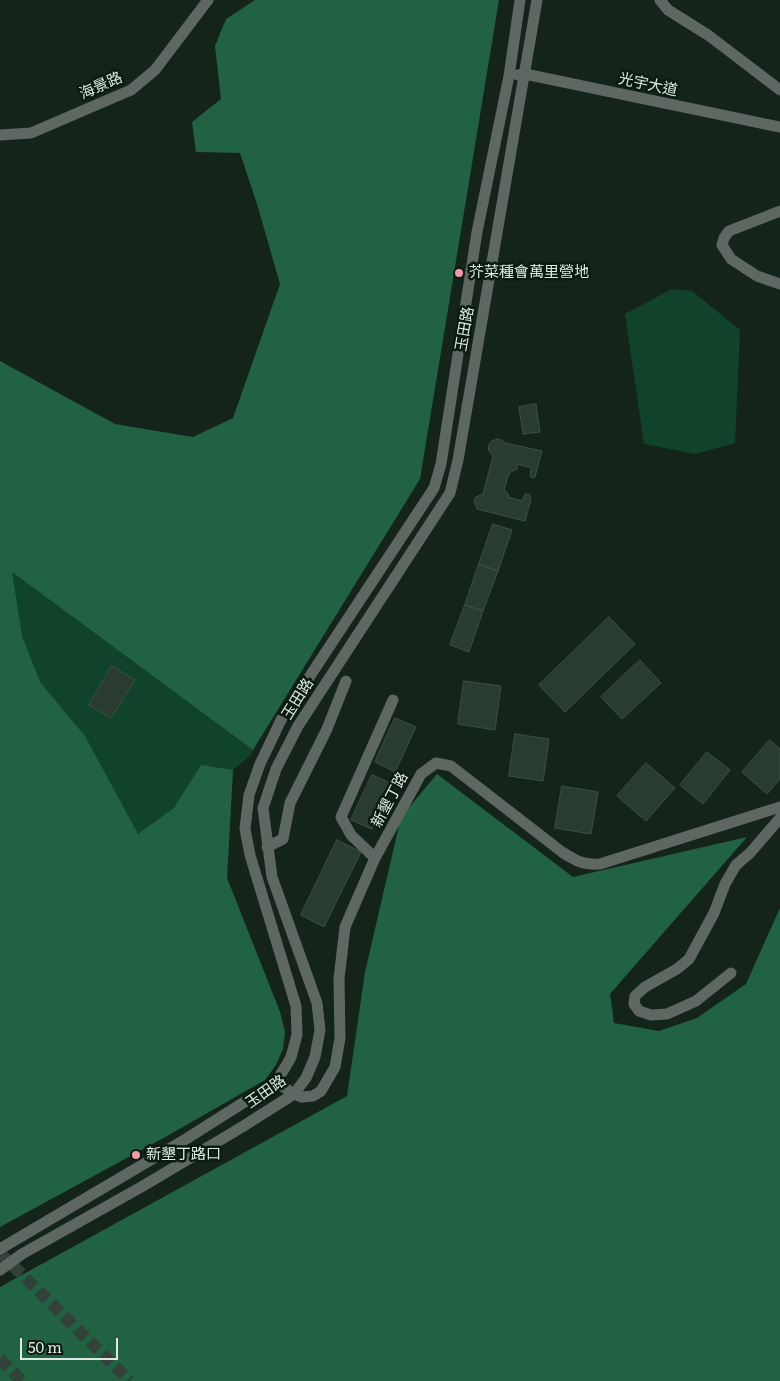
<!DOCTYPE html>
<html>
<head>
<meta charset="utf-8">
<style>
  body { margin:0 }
  #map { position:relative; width:780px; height:1381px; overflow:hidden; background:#14241b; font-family:Literata,serif }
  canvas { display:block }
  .scale { position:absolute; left:20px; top:1338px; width:98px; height:22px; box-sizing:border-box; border:2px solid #dee8e2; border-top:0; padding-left:6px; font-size:15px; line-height:18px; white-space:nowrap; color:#dee8e2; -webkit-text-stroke:4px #0b1b12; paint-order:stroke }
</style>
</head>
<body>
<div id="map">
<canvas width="780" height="1381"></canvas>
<div class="scale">50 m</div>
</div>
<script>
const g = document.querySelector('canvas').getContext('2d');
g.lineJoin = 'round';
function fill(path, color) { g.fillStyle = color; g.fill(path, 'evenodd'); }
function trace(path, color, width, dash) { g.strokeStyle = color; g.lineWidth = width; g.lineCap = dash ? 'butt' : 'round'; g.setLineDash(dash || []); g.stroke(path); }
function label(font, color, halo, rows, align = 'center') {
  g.font = font + ' Literata,"Noto Sans TC",serif'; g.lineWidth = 5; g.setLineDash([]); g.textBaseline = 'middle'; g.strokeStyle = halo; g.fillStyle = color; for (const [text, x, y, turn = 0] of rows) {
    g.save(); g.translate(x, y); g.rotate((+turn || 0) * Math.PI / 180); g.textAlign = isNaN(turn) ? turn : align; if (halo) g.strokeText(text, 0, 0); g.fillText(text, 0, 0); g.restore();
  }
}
fill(new Path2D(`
  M 672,289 L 692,291 L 740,330 L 735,443 L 696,454 L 644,444 L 625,314 Z
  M 0,570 L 12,572 L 253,750 L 249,757 L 233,770 L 227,878 L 280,1012 L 285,1032 L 283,1049 L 108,913 Z`), '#11432b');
fill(new Path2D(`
  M 255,0 L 499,0 L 420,479 L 253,750 L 12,572 L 22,636 L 40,682 L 85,736 L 138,834 L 174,808 L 201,765 L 233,770 L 227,878 L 280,1012 L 285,1032 L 283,1049 L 276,1065 L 265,1080 L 169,1135 L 0,1227 L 0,361 L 115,424 L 193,437 L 233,418 L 280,284 L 257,204 L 240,153 L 196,152 L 192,122 L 221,99 L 215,46 L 226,19 Z
  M 437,774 L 573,877 L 747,837 L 610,994 L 614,1023 L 659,1031 L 697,1018 L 746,984 L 780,908 L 780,1381 L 0,1381 L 0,1287 L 347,1096 L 365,972 L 401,817 Z`), '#206241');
const building = new Path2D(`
  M 536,404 L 540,432 L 523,434 L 519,407 Z
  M 499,439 L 505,443 L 542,451 L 535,477 L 532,478 L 530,476 L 531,468 L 517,464 L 517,469 L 509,473 L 504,490 L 509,495 L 508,497 L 522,501 L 525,494 L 528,494 L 530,496 L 531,499 L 525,521 L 477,509 L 474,501 L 476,497 L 483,494 L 493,456 L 489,451 L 488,446 L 492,441 Z
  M 493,524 L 512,530 L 498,571 L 479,564 Z
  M 479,564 L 498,571 L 483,611 L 465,605 Z
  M 465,605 L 483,611 L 469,652 L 450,645 Z
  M 609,617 L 635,644 L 565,712 L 539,685 Z
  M 640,660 L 661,683 L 622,719 L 601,697 Z
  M 112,666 L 135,680 L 111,718 L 89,705 Z
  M 464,681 L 501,686 L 495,730 L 458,724 Z
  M 395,718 L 416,727 L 395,772 L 375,762 Z
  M 515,734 L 549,739 L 543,781 L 509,776 Z
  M 770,740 L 780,749 L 780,779 L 767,794 L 742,772 Z
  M 707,752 L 730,770 L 703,804 L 680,785 Z
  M 646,763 L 675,788 L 646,821 L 617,796 Z
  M 372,775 L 393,784 L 372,829 L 351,820 Z
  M 562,786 L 598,792 L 591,834 L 555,828 Z
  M 337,840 L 361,852 L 324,927 L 301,915 Z`);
fill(building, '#2a3b31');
trace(building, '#3e4f45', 1);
trace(new Path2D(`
  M 0,1253 L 130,1381
  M 0,1359 L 22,1381`), '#324139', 12, [12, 6]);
trace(new Path2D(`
  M 660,0 L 668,10 L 708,35 L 780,90
  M 518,75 L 525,74 L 780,127
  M 0,135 L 31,133 L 131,90 L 155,70 L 208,0
  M 780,211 L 729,231 L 724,238 L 722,245 L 731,259 L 757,276 L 780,284
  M 267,847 L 283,839 L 290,803 L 327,729 L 346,681
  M 375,858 L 351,835 L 341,817 L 393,700
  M 731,973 L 696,1001 L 667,1014 L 651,1015 L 639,1011 L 634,1004 L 635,996 L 645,987 L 677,969 L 689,959 L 714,913 L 725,884 L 736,865 L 750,853 L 780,818
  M 276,1082 L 294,1094 L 302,1097 L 313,1096 L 321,1091 L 335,1067 L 340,1038 L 339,979 L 345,927 L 375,858 L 421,774 L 436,763 L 451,766 L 562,852 C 576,861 583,865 600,864 L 780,807
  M 0,1249 L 186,1139 L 276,1082 L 286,1066 L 291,1057 L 297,1035 L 296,1006 L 250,855 L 245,829 L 249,795 L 260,764 L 281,720 L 434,488 L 441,464 L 477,232 L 509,76 L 520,0
  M 0,1270 L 22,1254 L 143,1186 L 242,1127 L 294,1094 L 306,1078 L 315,1057 L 320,1030 L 317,1003 L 272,877 L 263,808 L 276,769 L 298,726 L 450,493 L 458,460 L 537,0`), '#5f6762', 11);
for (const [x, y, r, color] of [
  [459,273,5,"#f39aaa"],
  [136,1155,5,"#f39aaa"]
]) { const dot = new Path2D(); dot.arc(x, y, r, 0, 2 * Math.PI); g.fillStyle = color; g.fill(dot); trace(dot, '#0b1b12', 2); }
label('15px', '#dee8e2', '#0b1b12', [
  ["光宇大道",648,85,12],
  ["海景路",101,86,-24],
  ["玉田路",465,329,-80],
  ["玉田路",298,699,-58],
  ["新墾丁路",390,800,-62],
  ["玉田路",266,1092,-35]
]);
label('15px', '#dee8e2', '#0b1b12', [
  ["芥菜種會萬里營地",469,273],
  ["新墾丁路口",146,1155]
], 'left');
</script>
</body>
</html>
